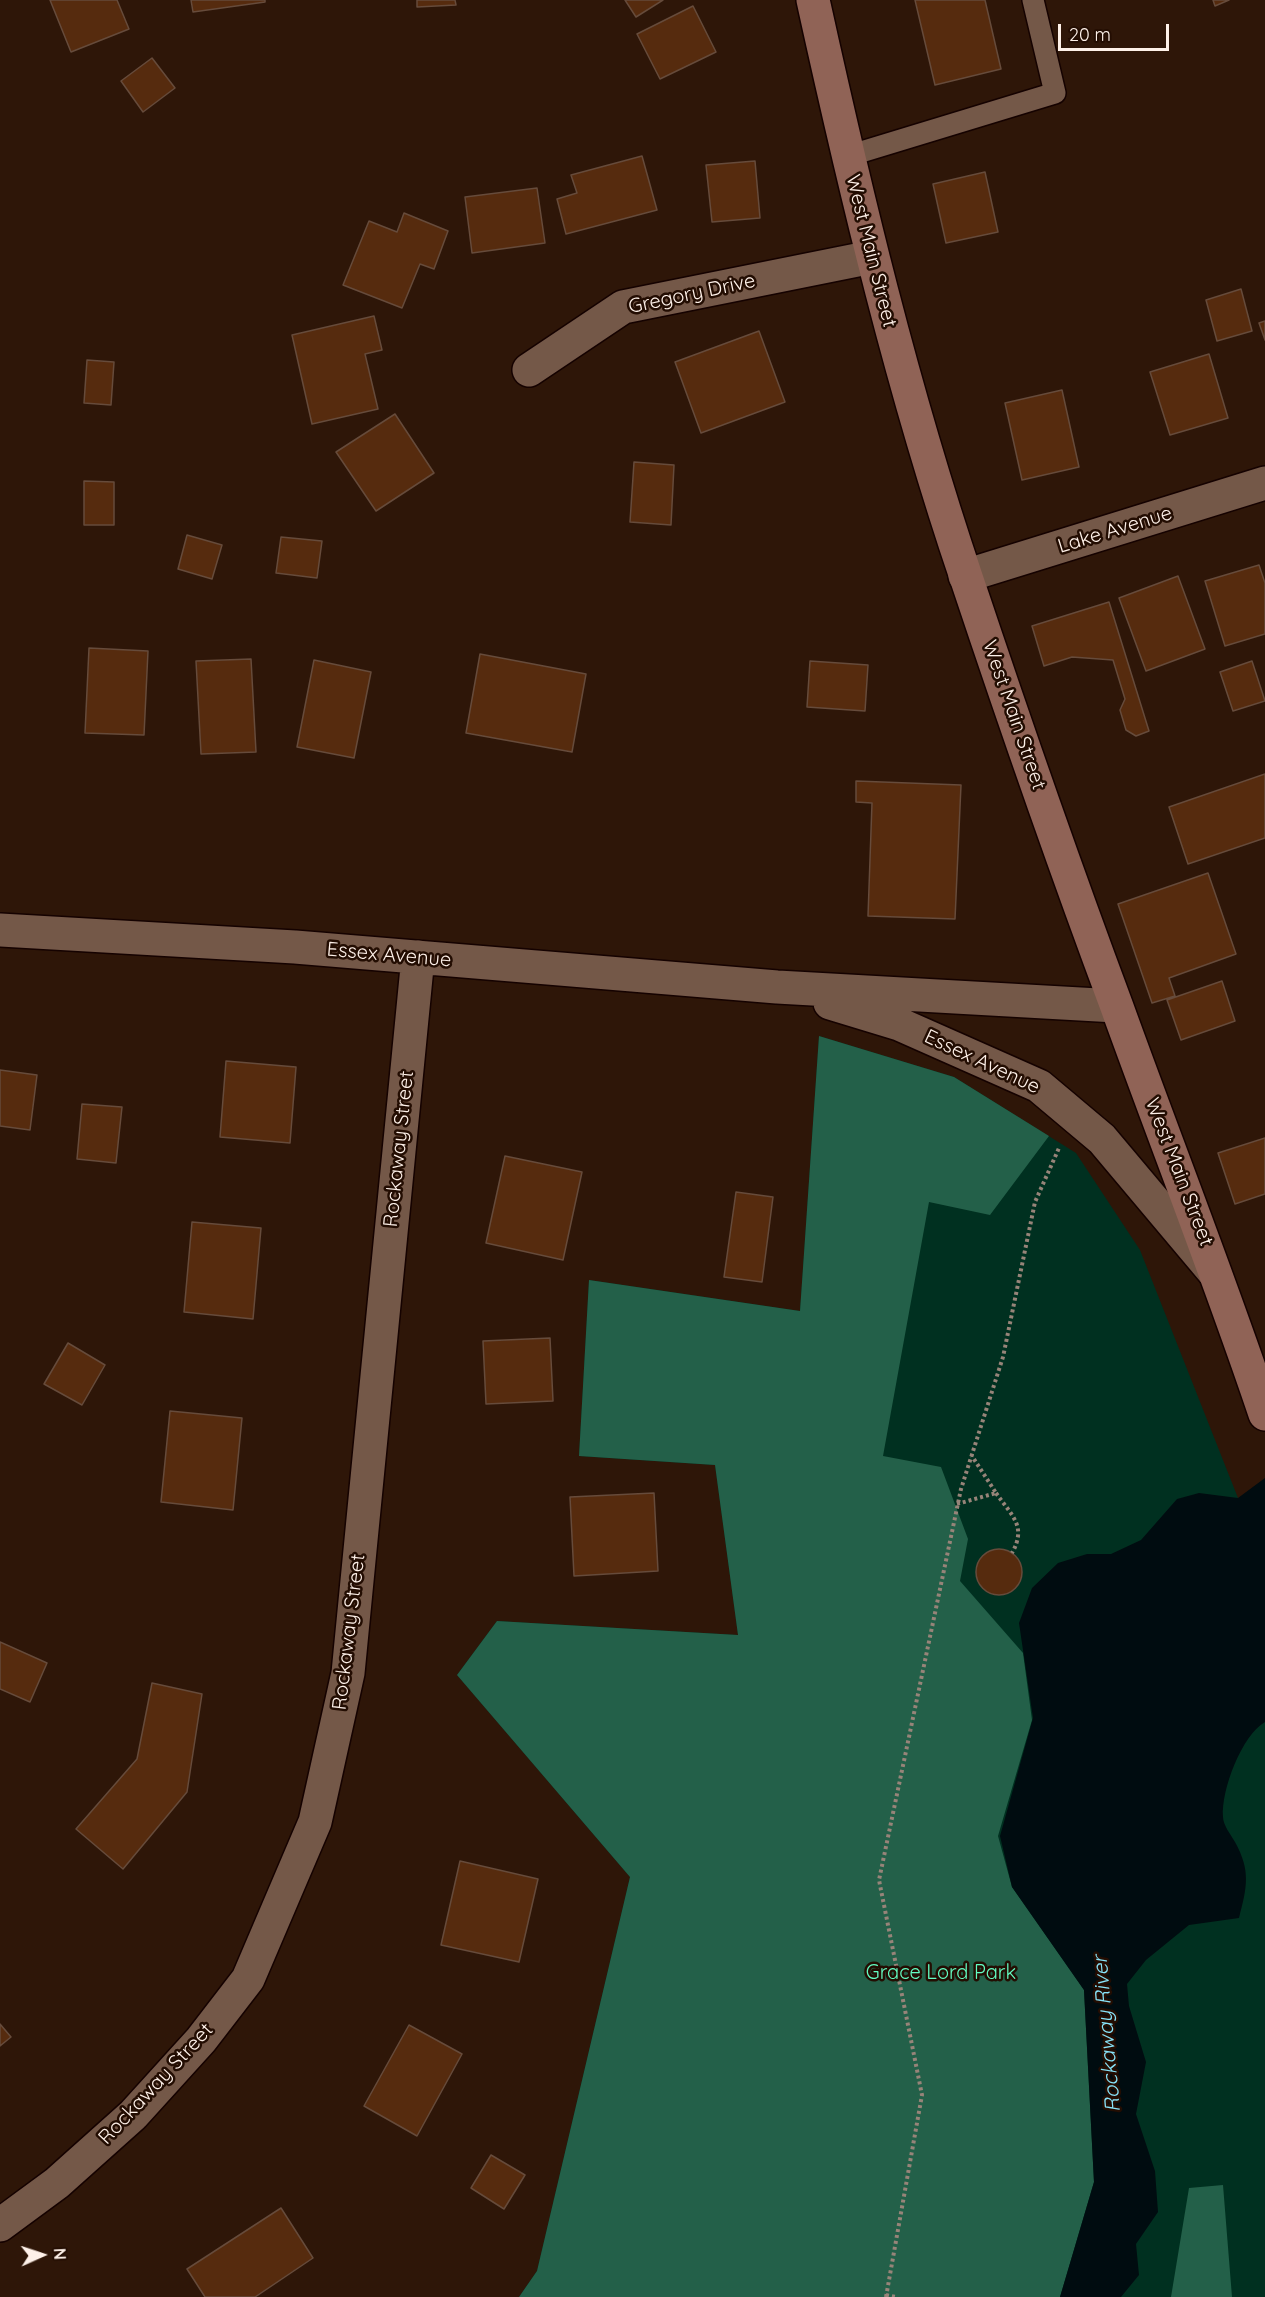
<!DOCTYPE html>
<html>
<head>
<meta charset="utf-8">
<style>
  body { margin:0 }
  #map { position:relative; width:1265px; height:2297px; overflow:hidden; background:#2e1608; font-family:Quicksand,sans-serif }
  canvas { display:block }
  .north { position:absolute; left:12px; top:2225px; width:60px; height:60px; -webkit-text-stroke:4px #230d02; paint-order:stroke; rotate:87deg; font-size:16px; font-weight:700; line-height:24px; text-align:center; color:#fef1e9 }
  .north::after { content:''; display:block; margin:auto; width:21px; height:27px; background:#fef1e9; clip-path:polygon(50% 0,100% 100%,50% 72%,0 100%) }
  .scale { position:absolute; left:1058px; top:24px; width:111px; height:27px; box-sizing:border-box; border:3px solid #fef1e9; border-top:0; padding-left:8px; font-size:18px; line-height:21px; white-space:nowrap; color:#fef1e9; -webkit-text-stroke:4px #230d02; paint-order:stroke }
</style>
</head>
<body>
<div id="map">
<canvas width="1265" height="2297"></canvas>
<div class="north">N</div>
<div class="scale">20 m</div>
</div>
<script>
const g = document.querySelector('canvas').getContext('2d');
g.lineJoin = 'round';
function fill(path, color) { g.fillStyle = color; g.fill(path, 'evenodd'); }
function trace(path, color, width, dash) { g.strokeStyle = color; g.lineWidth = width; g.lineCap = dash ? 'butt' : 'round'; g.setLineDash(dash || []); g.stroke(path); }
function label(font, color, halo, rows, align = 'center') {
  g.font = font + ' Quicksand,sans-serif'; g.lineWidth = 5; g.setLineDash([]); g.textBaseline = 'middle'; g.strokeStyle = halo; g.fillStyle = color; for (const [text, x, y, turn = 0] of rows) {
    g.save(); g.translate(x, y); g.rotate((+turn || 0) * Math.PI / 180); g.textAlign = isNaN(turn) ? turn : align; if (halo) g.strokeText(text, 0, 0); g.fillText(text, 0, 0); g.restore();
  }
}
fill(new Path2D(`
  M 819,1036 L 954,1077 L 1076,1153 L 1140,1250 L 1238,1498 L 1265,1589 L 1265,2297 L 519,2297 L 537,2271 L 630,1877 L 457,1675 L 497,1621 L 738,1635 L 715,1465 L 579,1456 L 589,1280 L 800,1311 Z`), '#003020');
fill(new Path2D(`
  M 819,1036 L 954,1077 L 1049,1136 L 990,1215 L 929,1202 L 883,1456 L 941,1467 L 968,1539 L 960,1581 L 1023,1653 L 1032,1720 L 998,1836 L 1012,1887 L 1084,1990 L 1094,2182 L 1060,2297 L 519,2297 L 537,2271 L 630,1877 L 457,1675 L 497,1621 L 738,1635 L 715,1465 L 579,1456 L 589,1280 L 800,1311 Z
  M 1223,2185 L 1232,2297 L 1171,2297 L 1189,2188 Z`), '#236049');
fill(new Path2D(`
  M 1265,1478 L 1265,1722 C 1242,1735 1221,1790 1223,1817 C 1223,1825 1231,1835 1235,1842 C 1251,1871 1247,1887 1239,1918 L 1189,1925 L 1146,1960 L 1127,1984 L 1129,2006 L 1146,2062 L 1136,2114 L 1155,2171 L 1158,2212 L 1136,2244 L 1139,2275 L 1121,2297 L 1060,2297 L 1094,2182 L 1084,1990 L 1012,1887 L 1000,1836 L 1033,1718 L 1019,1623 L 1032,1588 L 1058,1563 L 1087,1554 L 1111,1554 L 1141,1540 L 1177,1499 L 1199,1493 L 1238,1498 Z`), '#000c10');
const building = new Path2D(`
  M 50,0 L 117,0 L 129,29 L 71,52 Z
  M 191,0 L 265,0 L 265,2 L 193,12 Z
  M 417,0 L 455,0 L 456,5 L 417,7 Z
  M 625,0 L 663,0 L 636,17 Z
  M 915,0 L 985,0 L 1001,69 L 935,85 Z
  M 1213,0 L 1229,0 L 1215,6 Z
  M 693,6 L 716,52 L 660,79 L 637,34 Z
  M 152,58 L 175,88 L 143,112 L 121,81 Z
  M 642,156 L 657,210 L 566,234 L 557,199 L 577,193 L 571,175 Z
  M 755,161 L 760,218 L 712,222 L 706,165 Z
  M 985,172 L 998,232 L 946,243 L 933,184 Z
  M 537,188 L 545,243 L 472,253 L 465,197 Z
  M 404,213 L 448,231 L 434,269 L 420,264 L 402,308 L 343,285 L 369,221 L 397,232 Z
  M 1241,289 L 1252,331 L 1217,341 L 1206,300 Z
  M 374,316 L 382,350 L 365,354 L 378,409 L 312,424 L 292,335 Z
  M 1265,321 L 1265,340 L 1259,323 Z
  M 759,331 L 785,402 L 701,433 L 675,362 Z
  M 1209,354 L 1228,418 L 1170,435 L 1150,372 Z
  M 87,360 L 114,362 L 111,405 L 84,403 Z
  M 1062,390 L 1079,467 L 1022,480 L 1005,403 Z
  M 395,414 L 434,473 L 376,511 L 336,452 Z
  M 634,462 L 674,465 L 671,525 L 630,522 Z
  M 84,481 L 114,482 L 114,525 L 84,525 Z
  M 187,535 L 222,545 L 212,579 L 178,569 Z
  M 281,537 L 322,541 L 317,578 L 276,573 Z
  M 1259,565 L 1265,583 L 1265,634 L 1225,646 L 1205,581 Z
  M 1178,576 L 1205,649 L 1146,671 L 1119,598 Z
  M 1109,602 L 1149,731 L 1136,736 L 1126,730 L 1120,710 L 1125,699 L 1113,660 L 1072,657 L 1044,666 L 1032,626 Z
  M 89,648 L 148,651 L 144,735 L 85,733 Z
  M 480,654 L 586,674 L 572,752 L 466,733 Z
  M 251,659 L 256,752 L 201,754 L 196,661 Z
  M 314,660 L 371,672 L 354,758 L 297,747 Z
  M 810,661 L 868,665 L 865,711 L 807,707 Z
  M 1252,661 L 1265,701 L 1233,711 L 1220,672 Z
  M 1265,774 L 1265,838 L 1188,864 L 1169,807 Z
  M 856,781 L 961,785 L 955,919 L 868,916 L 872,803 L 856,802 Z
  M 1208,873 L 1236,954 L 1169,978 L 1175,996 L 1152,1003 L 1118,904 Z
  M 1222,981 L 1235,1021 L 1181,1040 L 1167,1000 Z
  M 226,1061 L 296,1067 L 290,1143 L 220,1137 Z
  M 0,1070 L 37,1075 L 30,1130 L 0,1126 Z
  M 82,1104 L 122,1107 L 116,1163 L 77,1159 Z
  M 1265,1138 L 1265,1194 L 1235,1204 L 1218,1153 Z
  M 505,1156 L 582,1172 L 563,1260 L 486,1243 Z
  M 736,1192 L 773,1197 L 762,1282 L 724,1277 Z
  M 192,1222 L 261,1228 L 253,1319 L 184,1312 Z
  M 550,1338 L 553,1401 L 486,1404 L 483,1341 Z
  M 68,1343 L 105,1365 L 82,1405 L 44,1384 Z
  M 170,1411 L 242,1418 L 233,1510 L 161,1502 Z
  M 654,1493 L 658,1571 L 574,1576 L 570,1497 Z
  M976 1572a23 23 0 1 1 46 0a23 23 0 1 1-46 0Z
  M 0,1642 L 47,1663 L 30,1702 L 0,1689 Z
  M 152,1683 L 202,1694 L 187,1792 L 123,1869 L 76,1829 L 137,1759 Z
  M 460,1861 L 538,1879 L 519,1962 L 441,1945 Z
  M 0,2024 L 11,2037 L 0,2046 Z
  M 409,2025 L 462,2054 L 417,2136 L 364,2106 Z
  M 491,2155 L 525,2175 L 504,2209 L 471,2188 Z
  M 281,2208 L 313,2258 L 255,2297 L 205,2297 L 187,2269 Z`);
fill(building, '#562b0e');
trace(building, '#664b3b', 1.5);
const lane = new Path2D(`
  M 848,156 L 1055,93 L 1033,0`);
const street = new Path2D(`
  M 529,370 L 623,307 L 872,257
  M 965,576 L 1265,483
  M 0,930 L 295,947 L 777,987 L 1116,1006
  M 830,1003 L 899,1024 L 1039,1086 L 1102,1139 L 1213,1271
  M 0,2225 L 57,2183 L 133,2115 L 201,2040 L 248,1979 L 315,1822 L 348,1673 L 418,957`);
const secondary = new Path2D(`
  M 813,0 C 856,195 902,388 966,577 C 1014,721 1064,865 1117,1007 C 1166,1143 1219,1277 1265,1414`);
trace(lane, '#150200', 24);
trace(street, '#150200', 36);
trace(secondary, '#150200', 36);
trace(new Path2D(`
  M 996,1493 C 1012,1516 1027,1526 1012,1553
  M 957,1504 L 996,1493 L 972,1456
  M 886,2295 L 896,2297
  M 886,2297 L 922,2095 L 879,1880 L 961,1489 L 1003,1357 L 1035,1202 L 1059,1148`), '#978479', 4, [3, 3]);
trace(lane, '#745848', 21);
trace(street, '#745848', 33);
trace(secondary, '#906356', 33);
label('20px', '#fef1e9', '#230d02', [
  ["West Main Street",871,251,76],
  ["Gregory Drive",692,294,-12],
  ["Lake Avenue",1115,530,-17],
  ["West Main Street",1014,715,71],
  ["Essex Avenue",389,955,5],
  ["Essex Avenue",982,1062,25],
  ["Rockaway Street",399,1149,-84],
  ["West Main Street",1179,1172,69],
  ["Rockaway Street",349,1632,-83],
  ["Rockaway Street",156,2084,-47]
]);
label('20px', '#63fdc3', '#230d02', [
  ["Grace Lord Park",941,1973]
]);
label('italic 21px', '#88e4fa', '#230d02', [
  ["Rockaway River",1107,2034,-95]
]);
</script>
</body>
</html>
